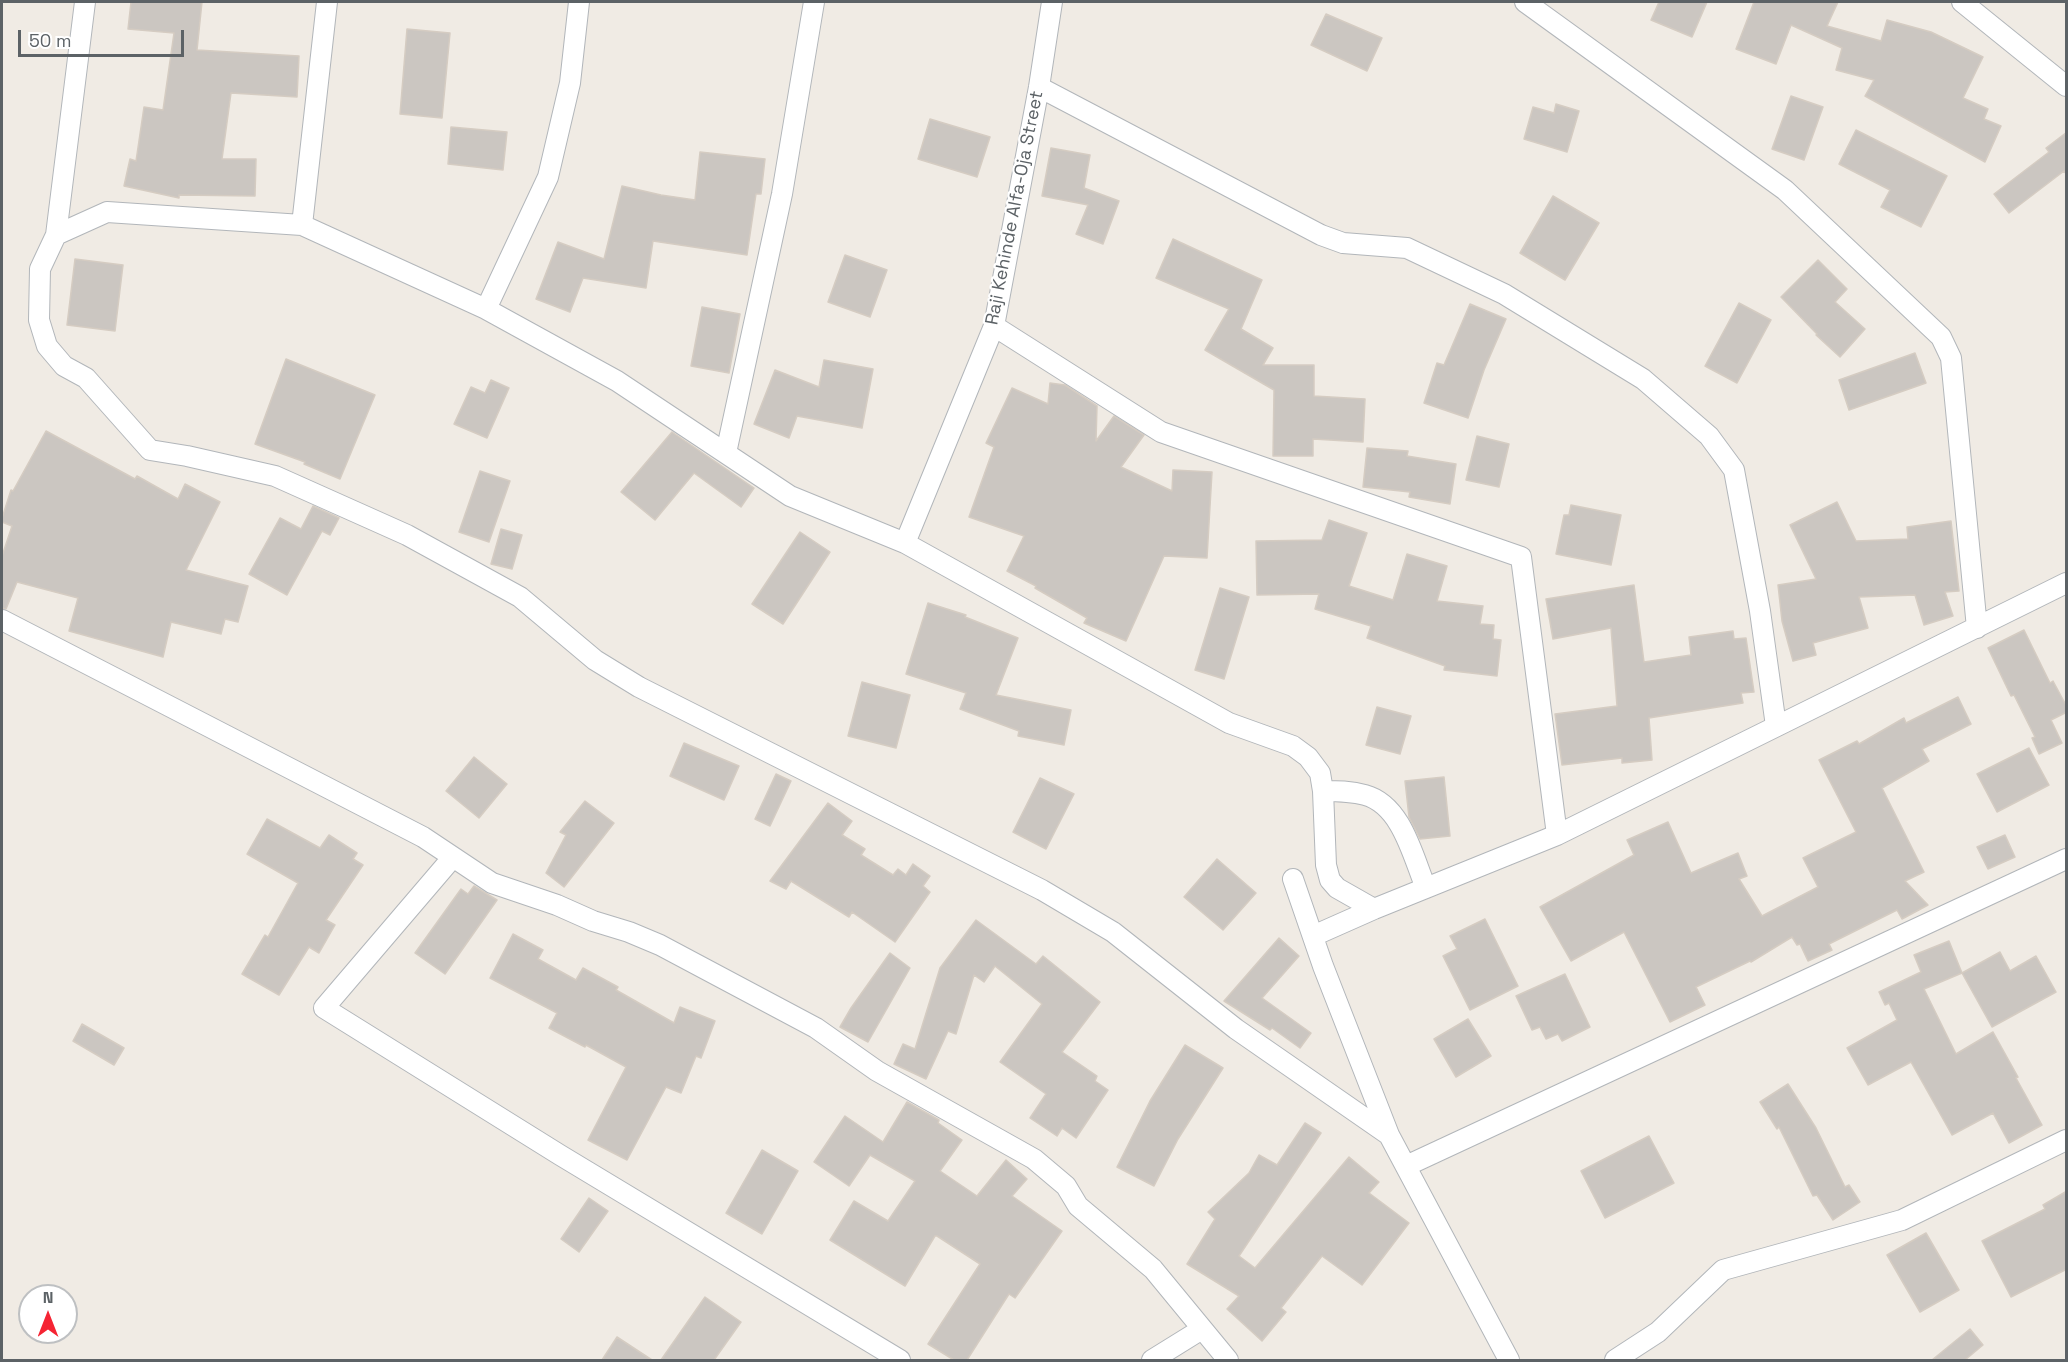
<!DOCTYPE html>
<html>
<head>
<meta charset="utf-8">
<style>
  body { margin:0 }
  #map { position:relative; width:2068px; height:1362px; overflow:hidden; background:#f0ebe4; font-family:"Space Grotesk",sans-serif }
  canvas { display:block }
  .frame { position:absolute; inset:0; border:3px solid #5c6266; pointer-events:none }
  .north { position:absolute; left:18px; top:1284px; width:60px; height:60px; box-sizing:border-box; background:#fff; border:2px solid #bec0c2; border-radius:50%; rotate:0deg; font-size:16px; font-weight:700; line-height:24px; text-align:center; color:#5c6266 }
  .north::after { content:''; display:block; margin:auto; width:21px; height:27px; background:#f52433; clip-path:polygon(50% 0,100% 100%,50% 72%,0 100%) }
  .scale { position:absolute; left:18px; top:30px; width:166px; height:27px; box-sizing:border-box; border:3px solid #5c6266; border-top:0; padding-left:8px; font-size:18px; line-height:21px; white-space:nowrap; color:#5c6266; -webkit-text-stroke:4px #fff; paint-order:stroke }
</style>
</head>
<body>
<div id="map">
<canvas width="2068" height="1362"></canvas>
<div class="frame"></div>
<div class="north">N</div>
<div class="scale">50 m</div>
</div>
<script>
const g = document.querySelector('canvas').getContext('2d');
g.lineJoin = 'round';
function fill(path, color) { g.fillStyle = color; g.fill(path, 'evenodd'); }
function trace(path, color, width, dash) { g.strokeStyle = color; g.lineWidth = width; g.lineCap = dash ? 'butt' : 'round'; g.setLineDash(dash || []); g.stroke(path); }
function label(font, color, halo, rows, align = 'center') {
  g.font = font + ' "Space Grotesk",sans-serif'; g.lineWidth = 4.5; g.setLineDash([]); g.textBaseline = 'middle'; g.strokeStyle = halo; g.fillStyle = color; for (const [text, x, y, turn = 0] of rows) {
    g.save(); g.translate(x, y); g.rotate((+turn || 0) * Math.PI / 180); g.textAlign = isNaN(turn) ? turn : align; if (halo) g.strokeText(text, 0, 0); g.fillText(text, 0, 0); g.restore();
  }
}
const building = new Path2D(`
  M 131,2 L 202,2 L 197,50 L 299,56 L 297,97 L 231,93 L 222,159 L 256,159 L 255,196 L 179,195 L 179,198 L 124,186 L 130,159 L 136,161 L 144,107 L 163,110 L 174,33 L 128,29 Z
  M 1659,2 L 1707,2 L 1692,37 L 1651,20 Z
  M 1754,2 L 1838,2 L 1827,26 L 1881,41 L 1887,20 L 1931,32 L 1983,57 L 1963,98 L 1988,109 L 1984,119 L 2001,126 L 1985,162 L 1865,96 L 1874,80 L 1836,70 L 1842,48 L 1791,25 L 1776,64 L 1736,49 Z
  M 1326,14 L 1382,38 L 1367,71 L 1311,45 Z
  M 407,29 L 450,33 L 442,118 L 400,114 Z
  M 1791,96 L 1823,107 L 1804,160 L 1772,149 Z
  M 1556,104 L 1579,111 L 1567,152 L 1524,139 L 1533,107 L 1554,113 Z
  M 930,119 L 990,137 L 977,177 L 918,159 Z
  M 451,127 L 507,132 L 503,170 L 448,164 Z
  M 1856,130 L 1947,176 L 1921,227 L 1881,207 L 1890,190 L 1839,164 Z
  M 2067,132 L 2067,175 L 2064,171 L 2009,213 L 1994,194 L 2049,152 L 2046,148 Z
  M 1051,148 L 1090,155 L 1084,188 L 1119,201 L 1103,244 L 1076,234 L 1088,205 L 1042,196 Z
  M 700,152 L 765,159 L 761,194 L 756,194 L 747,255 L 653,241 L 646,288 L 583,278 L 570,312 L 536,299 L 558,242 L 604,259 L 622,186 L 661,195 L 695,200 Z
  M 1553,196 L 1599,223 L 1565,280 L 1520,253 Z
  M 1173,239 L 1262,280 L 1241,329 L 1273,348 L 1263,365 L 1314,365 L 1314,396 L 1365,399 L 1363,442 L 1313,439 L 1313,456 L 1273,456 L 1274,390 L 1205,350 L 1229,309 L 1156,278 Z
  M 845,255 L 887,270 L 870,317 L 828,302 Z
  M 75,259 L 123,265 L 115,331 L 67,325 Z
  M 1818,260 L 1847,289 L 1835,302 L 1865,329 L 1840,357 L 1816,335 L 1817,334 L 1781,297 Z
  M 1739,303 L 1771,320 L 1737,383 L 1705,366 Z
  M 1470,304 L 1506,319 L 1484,370 L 1468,418 L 1424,403 L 1437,363 L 1444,365 Z
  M 702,307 L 740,314 L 729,373 L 691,366 Z
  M 1915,353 L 1926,383 L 1849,410 L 1839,380 Z
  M 286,359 L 375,395 L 340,479 L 304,464 L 305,462 L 255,444 Z
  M 824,360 L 873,369 L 862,428 L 797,416 L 789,438 L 754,424 L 775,370 L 819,387 Z
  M 491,380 L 509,388 L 487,438 L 454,424 L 471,387 L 485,393 Z
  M 1050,383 L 1065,385 L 1097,406 L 1096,441 L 1114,416 L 1144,435 L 1121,467 L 1172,491 L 1173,470 L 1212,472 L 1207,558 L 1164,556 L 1126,641 L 1084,623 L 1087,618 L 1035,588 L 1036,586 L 1007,571 L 1024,536 L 969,517 L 994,447 L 986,443 L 1012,388 L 1048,404 Z
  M 46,431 L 135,479 L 137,476 L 178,499 L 185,484 L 220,502 L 186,570 L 248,586 L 238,622 L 225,619 L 221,634 L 171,622 L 163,657 L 69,631 L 78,598 L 17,582 L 6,609 L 2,608 L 2,556 L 12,526 L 2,522 L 2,518 L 11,490 L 13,491 Z
  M 672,432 L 754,488 L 741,507 L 694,473 L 655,520 L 621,492 Z
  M 1477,436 L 1509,444 L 1499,487 L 1466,480 Z
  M 1367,448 L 1408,451 L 1407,456 L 1456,464 L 1450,504 L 1409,497 L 1410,492 L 1363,487 Z
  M 480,471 L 510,481 L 489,542 L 459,532 Z
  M 1837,502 L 1856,541 L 1908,539 L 1907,527 L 1951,521 L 1959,591 L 1945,592 L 1953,616 L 1924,625 L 1915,595 L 1859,597 L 1868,628 L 1813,643 L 1816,655 L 1793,661 L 1782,621 L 1778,585 L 1816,579 L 1790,525 Z
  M 1571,505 L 1621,515 L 1611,565 L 1556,554 L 1564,515 L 1569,515 Z
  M 313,506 L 339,518 L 330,535 L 322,531 L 287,595 L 249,574 L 280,518 L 301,529 Z
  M 1329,520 L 1367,533 L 1349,586 L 1393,600 L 1407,554 L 1447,566 L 1437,601 L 1483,606 L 1480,624 L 1494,625 L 1493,639 L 1501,640 L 1497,676 L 1444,670 L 1445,666 L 1367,638 L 1371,626 L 1315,609 L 1319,594 L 1257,595 L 1256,541 L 1322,540 Z
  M 501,529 L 522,535 L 512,569 L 491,564 Z
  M 800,532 L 830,552 L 783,624 L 752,604 Z
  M 1634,585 L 1644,662 L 1691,655 L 1689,637 L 1733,631 L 1734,639 L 1746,638 L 1754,692 L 1741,693 L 1743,703 L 1649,718 L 1652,760 L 1622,763 L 1622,758 L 1562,765 L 1555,714 L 1617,706 L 1611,628 L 1553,639 L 1546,599 Z
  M 1220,588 L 1249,597 L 1224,679 L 1195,670 Z
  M 928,603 L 966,615 L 965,617 L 1018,638 L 996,695 L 1071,710 L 1064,745 L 1018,736 L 1019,731 L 960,709 L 966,693 L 906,674 Z
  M 2024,630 L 2050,683 L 2053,681 L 2067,707 L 2067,712 L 2051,720 L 2062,743 L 2039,754 L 2032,738 L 2035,737 L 2014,695 L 2011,696 L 1988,648 Z
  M 862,682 L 910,695 L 896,748 L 848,736 Z
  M 1958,697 L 1971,724 L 1922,749 L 1929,761 L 1882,788 L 1924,872 L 1905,881 L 1928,905 L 1902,919 L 1897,910 L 1829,944 L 1832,950 L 1808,961 L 1800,944 L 1797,945 L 1792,937 L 1751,962 L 1750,961 L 1696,987 L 1705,1005 L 1670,1022 L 1624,932 L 1571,961 L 1540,907 L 1634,855 L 1627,840 L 1668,822 L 1691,873 L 1738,853 L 1747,876 L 1739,879 L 1762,916 L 1818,887 L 1803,858 L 1856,832 L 1819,760 L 1857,741 L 1859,744 L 1904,718 L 1906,723 Z
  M 1377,707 L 1411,716 L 1400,754 L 1366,745 Z
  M 684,743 L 739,766 L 724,800 L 670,776 Z
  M 2029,748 L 2049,785 L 1997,812 L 1977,774 Z
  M 474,757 L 507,784 L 479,818 L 446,791 Z
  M 776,774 L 791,781 L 770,826 L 755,819 Z
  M 1444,777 L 1450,836 L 1420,839 L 1409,817 L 1405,781 Z
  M 1040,778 L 1074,794 L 1046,849 L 1013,832 Z
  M 585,801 L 614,823 L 564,887 L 546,873 L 566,835 L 560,832 Z
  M 828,803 L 852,821 L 842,835 L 865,849 L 861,855 L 893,875 L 898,869 L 906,875 L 913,864 L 930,876 L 923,886 L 930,892 L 895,942 L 852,912 L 849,917 L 791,881 L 786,889 L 770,881 Z
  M 267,819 L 320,848 L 329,835 L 357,853 L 353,859 L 363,865 L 326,920 L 335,925 L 319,953 L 309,947 L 279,995 L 242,974 L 265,935 L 268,937 L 298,883 L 247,854 Z
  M 2005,835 L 2015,857 L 1988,869 L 1977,847 Z
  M 1217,859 L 1256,893 L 1223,930 L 1184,897 Z
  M 474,886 L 497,900 L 445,974 L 415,953 L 461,889 L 468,894 Z
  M 1485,919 L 1518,986 L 1470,1010 L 1443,956 L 1457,949 L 1450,936 Z
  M 976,920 L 1036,964 L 1043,956 L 1100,1002 L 1062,1052 L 1097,1076 L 1095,1081 L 1108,1090 L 1076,1138 L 1062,1128 L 1057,1136 L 1030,1118 L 1046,1094 L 1000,1062 L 1042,1004 L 995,966 L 984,982 L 974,975 L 956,1034 L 948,1031 L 926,1079 L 894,1064 L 903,1044 L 915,1049 L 940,968 Z
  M 513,934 L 543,950 L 538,959 L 576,980 L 583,968 L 618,987 L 616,990 L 674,1023 L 680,1007 L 715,1021 L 701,1058 L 696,1056 L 681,1093 L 666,1087 L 627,1160 L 588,1140 L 626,1067 L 586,1045 L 585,1047 L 549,1028 L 557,1013 L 490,978 Z
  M 1279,938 L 1299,956 L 1262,998 L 1311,1033 L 1300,1048 L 1272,1028 L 1270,1030 L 1224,1001 Z
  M 1949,941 L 1962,973 L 2000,952 L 2010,971 L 2036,956 L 2056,992 L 1992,1027 L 1962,973 L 1924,989 L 1956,1054 L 1993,1032 L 2018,1077 L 2016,1078 L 2042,1125 L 2009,1143 L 1993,1113 L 1952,1135 L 1911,1062 L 1868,1085 L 1847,1048 L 1897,1020 L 1889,1003 L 1885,1005 L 1879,992 L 1921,972 L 1914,955 Z
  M 890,953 L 910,968 L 868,1042 L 840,1027 L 851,1008 Z
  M 1565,974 L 1590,1027 L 1562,1041 L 1558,1034 L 1546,1039 L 1540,1027 L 1532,1030 L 1516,996 Z
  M 1468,1019 L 1491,1056 L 1456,1077 L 1434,1039 Z
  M 82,1024 L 124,1048 L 114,1065 L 73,1041 Z
  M 1185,1045 L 1223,1068 L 1178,1139 L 1154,1186 L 1117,1167 L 1150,1101 Z
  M 1788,1084 L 1816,1128 L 1845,1187 L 1849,1185 L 1860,1202 L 1833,1220 L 1817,1195 L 1813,1196 L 1779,1127 L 1777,1129 L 1760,1102 Z
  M 907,1102 L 939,1120 L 938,1123 L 962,1140 L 940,1171 L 977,1196 L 1006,1160 L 1027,1179 L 1012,1196 L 1062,1231 L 1015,1298 L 1009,1294 L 967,1360 L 954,1360 L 928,1344 L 980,1264 L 937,1236 L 935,1236 L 905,1286 L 830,1240 L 854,1201 L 888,1221 L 915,1181 L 870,1155 L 849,1186 L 814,1162 L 845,1116 L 883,1142 Z
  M 1305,1123 L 1321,1133 L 1239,1256 L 1255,1268 L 1349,1157 L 1379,1182 L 1369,1193 L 1409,1223 L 1362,1285 L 1322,1256 L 1281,1308 L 1286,1312 L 1262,1341 L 1227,1309 L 1239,1296 L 1187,1264 L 1215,1219 L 1208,1212 L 1249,1173 L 1259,1155 L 1277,1165 Z
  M 1649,1136 L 1674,1183 L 1605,1218 L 1581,1171 Z
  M 762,1150 L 798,1171 L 762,1234 L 726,1213 Z
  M 2067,1191 L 2067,1269 L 2011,1297 L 1982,1241 L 2045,1209 L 2043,1205 Z
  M 589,1198 L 608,1211 L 579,1252 L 561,1239 Z
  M 1926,1233 L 1959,1290 L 1920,1312 L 1887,1255 Z
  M 705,1297 L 741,1322 L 714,1360 L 661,1360 Z
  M 1970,1329 L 1983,1345 L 1965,1360 L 1932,1360 Z
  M 617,1337 L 652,1360 L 602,1360 Z`);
fill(building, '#cbc6c1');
trace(building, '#d5ccc2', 1.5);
const street = new Path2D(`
  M 579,2 L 570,83 L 548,177 L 486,309 L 617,381 L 790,496 L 905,543 L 1229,723 L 1293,746 L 1308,757 L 1320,773 L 1323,791 L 1326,865 L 1330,880 L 1337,888 L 1374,909
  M 1525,2 L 1785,190 L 1941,337 L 1951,358 L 1977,628
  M 1962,2 L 2066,86
  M 1039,87 L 1321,235 L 1343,243 L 1407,248 L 1504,294 L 1643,379 L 1709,436 L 1734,470 L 1760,611 L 1776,726
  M 302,225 L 327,2
  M 56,235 L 85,2
  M 486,309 L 302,225 L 107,212 L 56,235 L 40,269 L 39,320 L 47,346 L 64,366 L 86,378 L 150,450 L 187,456 L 275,476 L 407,535 L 520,597 L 595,660 L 639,687 L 1042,890 L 1113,932 L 1236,1029 L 1389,1135
  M 994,326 L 1161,432 L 1521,557 L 1557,835
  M 726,453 L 782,194 L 814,2
  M 905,543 L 994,326 L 1039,87 L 1052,2
  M 2,620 L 423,837 L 492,883 L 557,905 L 593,921 L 629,932 L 660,945 L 816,1028 L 877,1071 L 1034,1159 L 1066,1186 L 1078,1206 L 1153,1269 L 1228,1360
  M 1323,791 C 1337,791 1351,791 1365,795 C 1402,805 1413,857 1426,888
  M 453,857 L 324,1008 L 560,1155 L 900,1360
  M 1293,879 L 1323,966 L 1389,1135 L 1509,1360
  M 1313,936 L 1374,909 L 1557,835 L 2066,583
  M 1406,1166 L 2066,859
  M 1152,1360 L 1202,1329
  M 1615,1360 L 1658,1332 L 1723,1270 L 1902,1220 L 2066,1140`);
trace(street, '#b2b6ba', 22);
trace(street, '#fff', 20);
label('18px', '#5c6266', '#fff', [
  ["Raji Kehinde Alfa-Oja Street",1015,208,-79]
]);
</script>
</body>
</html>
